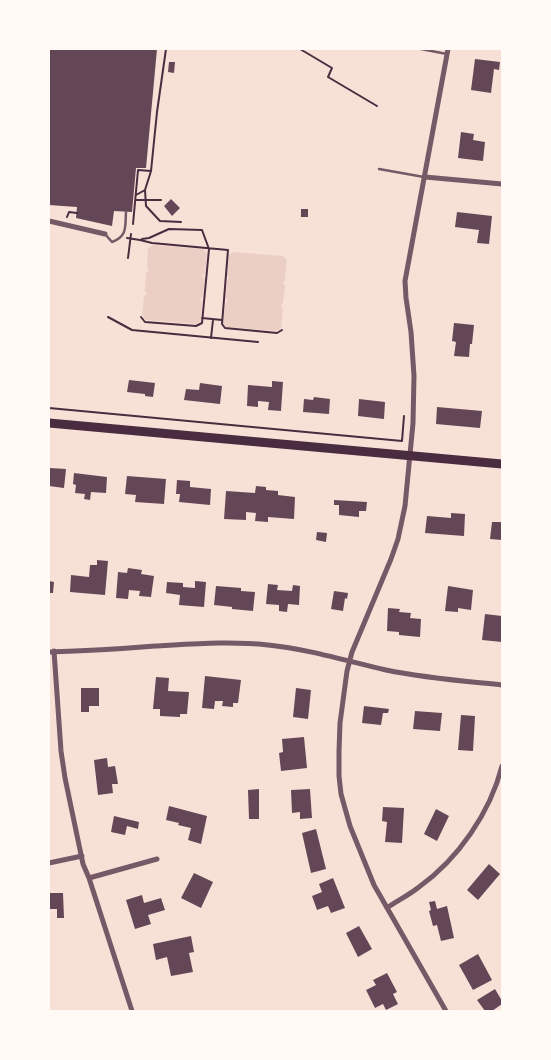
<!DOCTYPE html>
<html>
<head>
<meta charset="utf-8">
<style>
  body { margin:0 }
  #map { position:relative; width:551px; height:1060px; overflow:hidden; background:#f7e1d7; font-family:"IBM Plex Serif",serif }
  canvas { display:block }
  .frame { position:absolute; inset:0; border:50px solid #fffaf5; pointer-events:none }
</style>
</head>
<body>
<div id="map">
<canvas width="551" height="1060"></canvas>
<div class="frame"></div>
</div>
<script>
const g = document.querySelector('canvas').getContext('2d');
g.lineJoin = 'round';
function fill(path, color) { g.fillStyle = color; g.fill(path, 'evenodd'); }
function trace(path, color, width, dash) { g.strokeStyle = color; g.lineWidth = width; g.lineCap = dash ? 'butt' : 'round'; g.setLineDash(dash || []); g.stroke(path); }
fill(new Path2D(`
  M 153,245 L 203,249 L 207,253 L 205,273 L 202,276 L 205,279 L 203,296 L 200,299 L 202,302 L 201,321 L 196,324 L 146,320 L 142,315 L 144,296 L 147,294 L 145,291 L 146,273 L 149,271 L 147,268 L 148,248 Z
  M 233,252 L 283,256 L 287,260 L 285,280 L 283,283 L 285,286 L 283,303 L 281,306 L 283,309 L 281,329 L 276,331 L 226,327 L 223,323 L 225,304 L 228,301 L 225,298 L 227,280 L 229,278 L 227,275 L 229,255 Z`), '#ebcfc5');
fill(new Path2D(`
  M 49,49 L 157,49 L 146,168 L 136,168 L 132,212 L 114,211 L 112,226 L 76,218 L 77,207 L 49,205 Z
  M 475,59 L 500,62 L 499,70 L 494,69 L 491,93 L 471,90 Z
  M 169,62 L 175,62 L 174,73 L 168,72 Z
  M 461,132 L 474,134 L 473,140 L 485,142 L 483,161 L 458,158 Z
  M 171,199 L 180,208 L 172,216 L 164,206 Z
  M 301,209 L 308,209 L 308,217 L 301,217 Z
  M 457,212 L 492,216 L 489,244 L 477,243 L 479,230 L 455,227 Z
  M 454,323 L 474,325 L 472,344 L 470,344 L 469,357 L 454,356 L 456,342 L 452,341 Z
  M 129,380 L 155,383 L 153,397 L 145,396 L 145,394 L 127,392 Z
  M 272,381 L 283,382 L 281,411 L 268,410 L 269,402 L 258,401 L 258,407 L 247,406 L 248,385 L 272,387 Z
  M 200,383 L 222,386 L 220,404 L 184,400 L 186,389 L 199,390 Z
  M 314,397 L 330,399 L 329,414 L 303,412 L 304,399 L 313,400 Z
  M 359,399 L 385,402 L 384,419 L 358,416 Z
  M 437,407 L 482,411 L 480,428 L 436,424 Z
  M 50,468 L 66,469 L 64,488 L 49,486 L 49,471 Z
  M 74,473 L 107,477 L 106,493 L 91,492 L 90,500 L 84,499 L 85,494 L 75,493 L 76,485 L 73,484 Z
  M 127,476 L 166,479 L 164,504 L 135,502 L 136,495 L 125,494 Z
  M 177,480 L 190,481 L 190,487 L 211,489 L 210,505 L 179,502 L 180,494 L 176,494 Z
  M 256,486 L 266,487 L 266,490 L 278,491 L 278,495 L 295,497 L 294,519 L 268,517 L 268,522 L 255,521 L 256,513 L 246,512 L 246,520 L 224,519 L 226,491 L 255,493 Z
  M 334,500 L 367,502 L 366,511 L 359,511 L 359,517 L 339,515 L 339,505 L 334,505 Z
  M 451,513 L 465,514 L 464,536 L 425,533 L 427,516 L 451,518 Z
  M 492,522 L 502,522 L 502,540 L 490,539 Z
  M 317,532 L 327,533 L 326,542 L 316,540 Z
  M 97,560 L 108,561 L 105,595 L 70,592 L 71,575 L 89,577 L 90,565 L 97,565 Z
  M 128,568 L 142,570 L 141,574 L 154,576 L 151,597 L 139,596 L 140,591 L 129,590 L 128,599 L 116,598 L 118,572 L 127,573 Z
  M 49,581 L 54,582 L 53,593 L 49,593 Z
  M 195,581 L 206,582 L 204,607 L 179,605 L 180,595 L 166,593 L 167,582 L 183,583 L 183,587 L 195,588 Z
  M 268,584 L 278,585 L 277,590 L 292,591 L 293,585 L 300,586 L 299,605 L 288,604 L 287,612 L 279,611 L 279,605 L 266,604 Z
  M 216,586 L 241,588 L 241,591 L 255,592 L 253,611 L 232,609 L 232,607 L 214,605 Z
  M 448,586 L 473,590 L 471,610 L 458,608 L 458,612 L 445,611 Z
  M 334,591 L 348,593 L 347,599 L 345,598 L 343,611 L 331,609 Z
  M 388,608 L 400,609 L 399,612 L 411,613 L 410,618 L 421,619 L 420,637 L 399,635 L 399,632 L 387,631 Z
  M 485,614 L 502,616 L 502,642 L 482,640 Z
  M 205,676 L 241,680 L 238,703 L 233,703 L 233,707 L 222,706 L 223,701 L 215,701 L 214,709 L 202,708 Z
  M 156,677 L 169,678 L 168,691 L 189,692 L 187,714 L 180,714 L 180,717 L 160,716 L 160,709 L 153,709 Z
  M 81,688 L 99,688 L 99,706 L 89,706 L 89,712 L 81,712 Z
  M 296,688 L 311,690 L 308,719 L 293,717 Z
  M 364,706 L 389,709 L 388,713 L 383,713 L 381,725 L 362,723 Z
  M 415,711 L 442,713 L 440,731 L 413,729 Z
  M 461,715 L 475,716 L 473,751 L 458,750 Z
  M 304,737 L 307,768 L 281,771 L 279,753 L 283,752 L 282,739 Z
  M 107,758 L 108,767 L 115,766 L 118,784 L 112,784 L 113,793 L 98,795 L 94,760 Z
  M 259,789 L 259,819 L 249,819 L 248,790 Z
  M 310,789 L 312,818 L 300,819 L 300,812 L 292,813 L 291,790 Z
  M 169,806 L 207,816 L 201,844 L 188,840 L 191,828 L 178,825 L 179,823 L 166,820 Z
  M 383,807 L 404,808 L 402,843 L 385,842 L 387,822 L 382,821 Z
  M 436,809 L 449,816 L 437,841 L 424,834 Z
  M 114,816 L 139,822 L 138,829 L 127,826 L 125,835 L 111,832 Z
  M 316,829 L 326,869 L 311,873 L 302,833 Z
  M 489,864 L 500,874 L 478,900 L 467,890 Z
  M 194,873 L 213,882 L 201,908 L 181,898 Z
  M 333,878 L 345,908 L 331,913 L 328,906 L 317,910 L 312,896 L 322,892 L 319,884 Z
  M 49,893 L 63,893 L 64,918 L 57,918 L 57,909 L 49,909 Z
  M 142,895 L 144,903 L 161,898 L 165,910 L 148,915 L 151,924 L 135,929 L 126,900 Z
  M 435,901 L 437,909 L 447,906 L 454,938 L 441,941 L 437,925 L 433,926 L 429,911 L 431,910 L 429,902 Z
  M 359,926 L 372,949 L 358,957 L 346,933 Z
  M 191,936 L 194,952 L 189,953 L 193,972 L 171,976 L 167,957 L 156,960 L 153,944 Z
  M 478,954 L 492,980 L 473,990 L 459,965 Z
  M 387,973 L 397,992 L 393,994 L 398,1004 L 386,1010 L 383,1004 L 375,1008 L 366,990 L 376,985 L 373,980 Z
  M 495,989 L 502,1001 L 502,1004 L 492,1011 L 485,1011 L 477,1000 Z`), '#644757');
trace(new Path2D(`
  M 166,49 L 157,112 L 151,171 L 145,190 L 146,206 L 160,221 L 181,222
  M 300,49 L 332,68 L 328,77 L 377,106
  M 136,195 L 145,190
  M 136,200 L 161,200
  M 67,217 L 69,212 L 77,213
  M 133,224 L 138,170 L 151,171
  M 127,238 L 140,240 L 152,243 L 228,250 L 222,324 L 225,328 L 277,333 L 282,330
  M 128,258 L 131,234
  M 108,317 L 132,330 L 258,342
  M 141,317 L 145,322 L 196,326 L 202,323 L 209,249 L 202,230 L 169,229 L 149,238 L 142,239
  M 202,318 L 222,320
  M 211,338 L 213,320
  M 49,408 L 402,441
  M 402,441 L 404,416`), '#4a2c40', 2);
trace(new Path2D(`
  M 421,49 L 447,54
  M 379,169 L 424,177
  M 105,234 L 112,242 C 128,236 125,226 126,212`), '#755966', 2.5);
trace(new Path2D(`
  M 425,177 L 502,184
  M 49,221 L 105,234
  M 54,651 L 61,751 L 65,778 L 83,864 L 89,878 L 132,1011
  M 49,652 C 84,651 119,649 155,646 C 193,644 230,641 268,645 C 308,649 347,661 386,670 C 424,678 463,681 502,685
  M 49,863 L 82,856
  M 89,878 L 157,859
  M 387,908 C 397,901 409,895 419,887 C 458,859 490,813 502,766
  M 446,1011 L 374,885 L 350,826 L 341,794 L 339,776 L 339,751 L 340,723 L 347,671 L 352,652 L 391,559 L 398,539 L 405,506 L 413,423 L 414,376 L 411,332 L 406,298 L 405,281 L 448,49`), '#755966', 5);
trace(new Path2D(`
  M 49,423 L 502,464`), '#4a2c40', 9);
</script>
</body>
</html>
